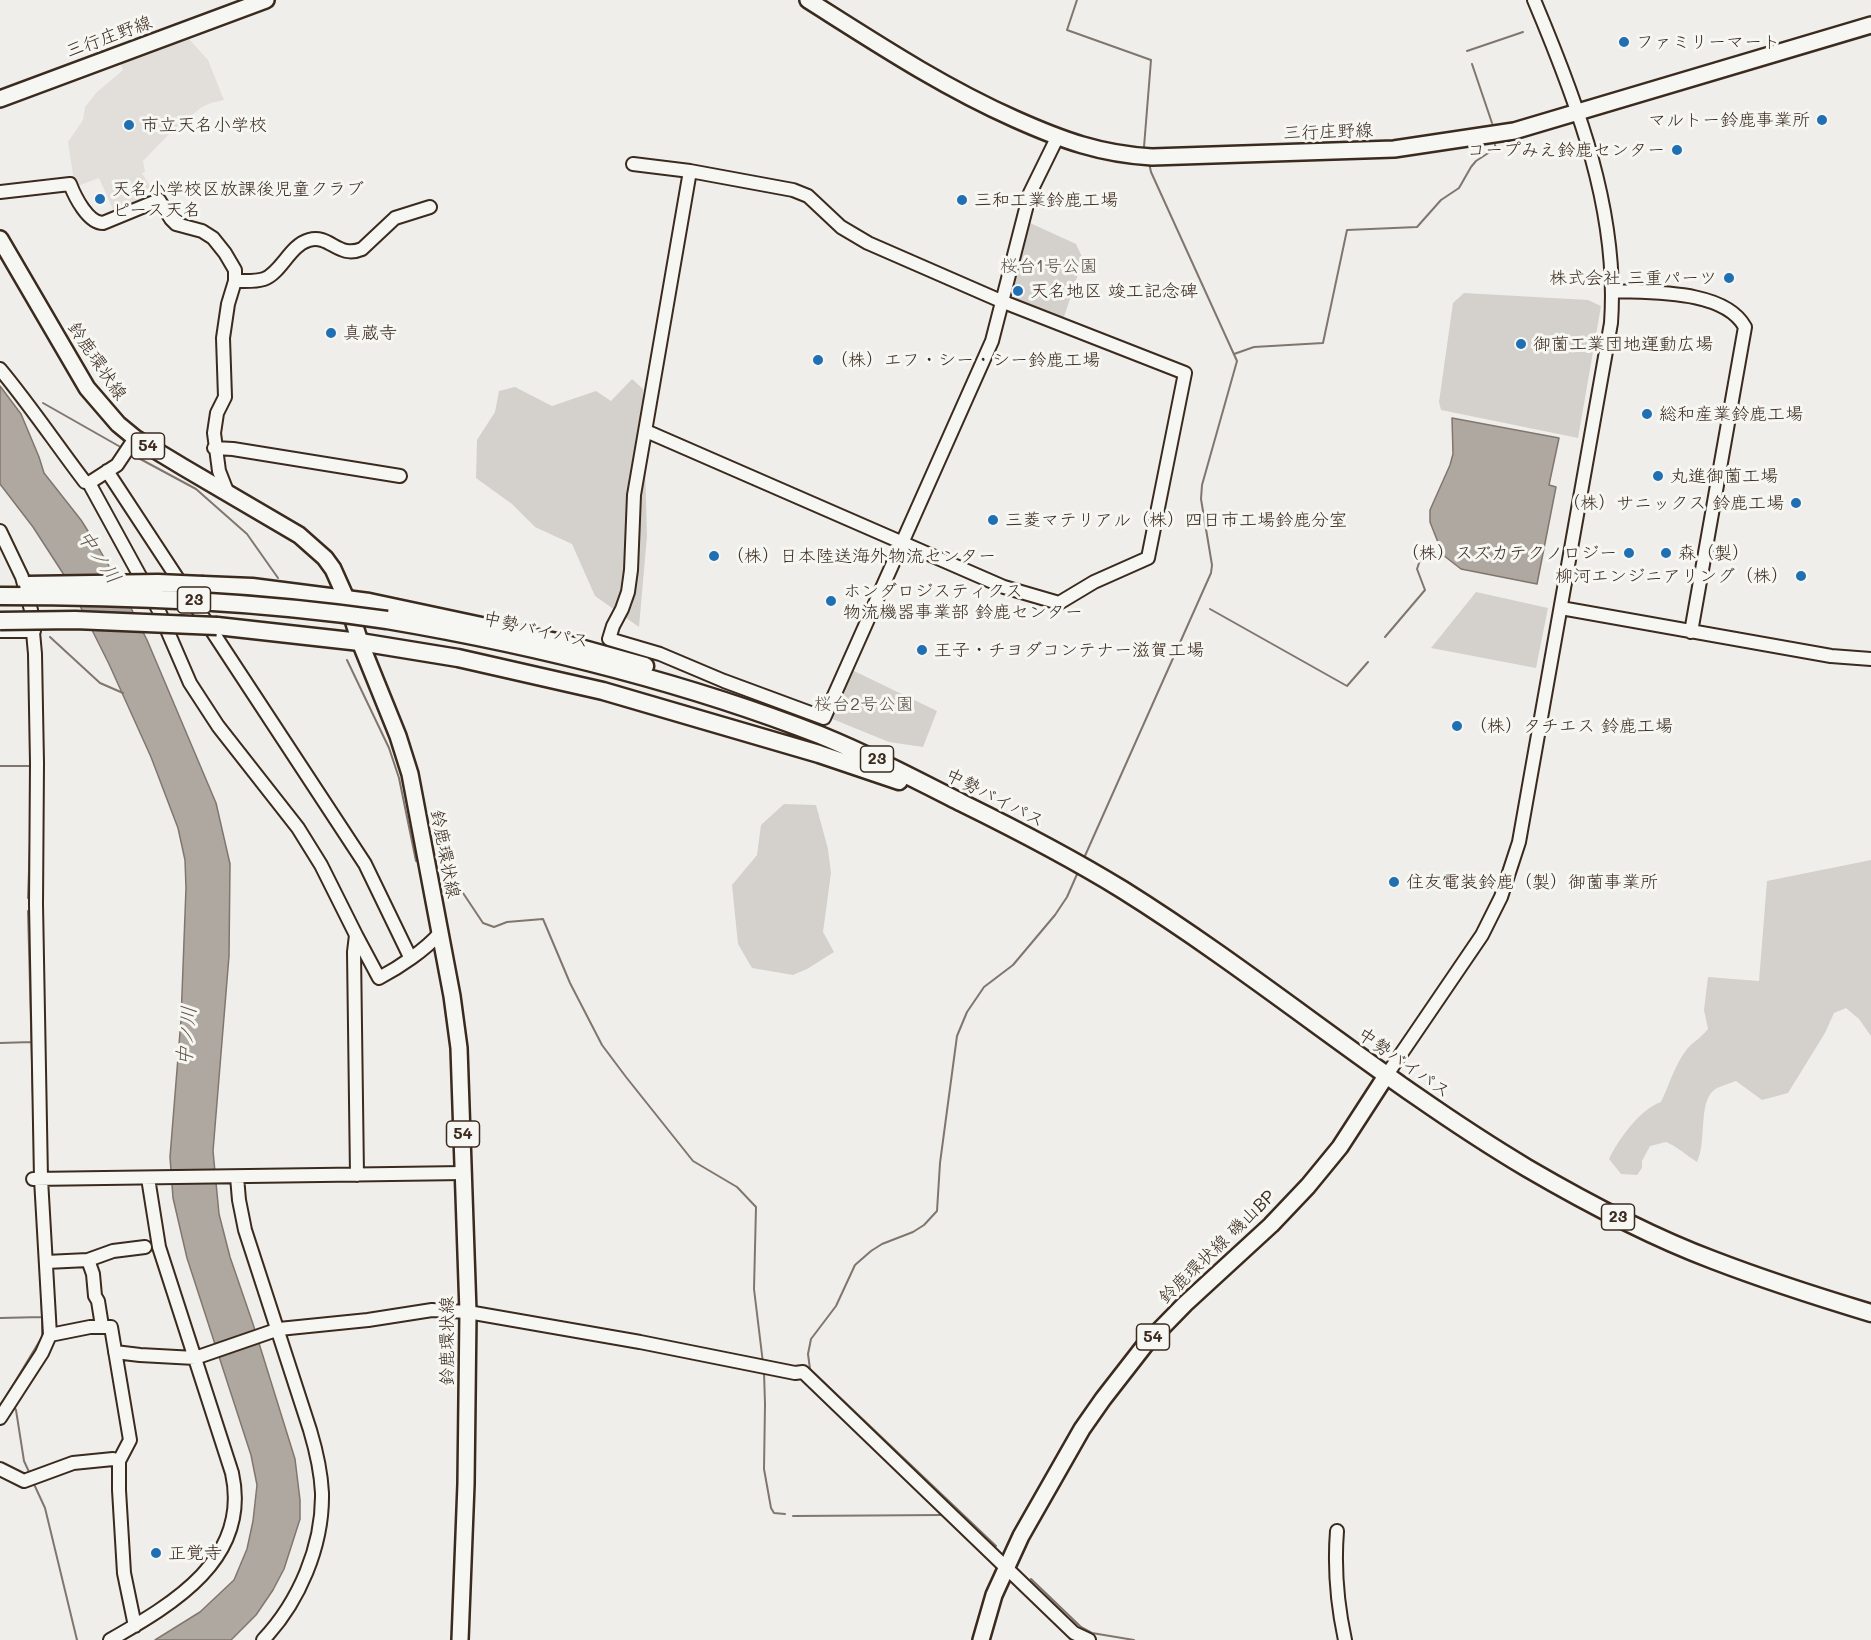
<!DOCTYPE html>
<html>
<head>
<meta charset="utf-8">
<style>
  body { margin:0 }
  canvas { display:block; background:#efeeea }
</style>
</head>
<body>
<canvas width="1871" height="1640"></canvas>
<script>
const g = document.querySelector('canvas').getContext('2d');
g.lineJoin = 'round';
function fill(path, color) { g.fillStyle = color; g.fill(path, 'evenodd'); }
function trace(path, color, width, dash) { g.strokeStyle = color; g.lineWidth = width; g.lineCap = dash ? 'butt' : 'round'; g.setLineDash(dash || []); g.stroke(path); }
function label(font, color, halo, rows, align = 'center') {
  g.font = font + ' Mali,"Klee One",sans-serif'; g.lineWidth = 6; g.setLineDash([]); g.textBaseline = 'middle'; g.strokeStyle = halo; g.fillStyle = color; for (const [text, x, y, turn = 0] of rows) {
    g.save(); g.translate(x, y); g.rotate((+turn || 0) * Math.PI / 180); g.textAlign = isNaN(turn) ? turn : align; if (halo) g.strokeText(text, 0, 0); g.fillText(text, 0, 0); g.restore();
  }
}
fill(new Path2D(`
  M 189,39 L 208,60 L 224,100 L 211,103 L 202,107 L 172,131 L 143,161 L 145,172 L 142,173 L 157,198 L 116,216 L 99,178 L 75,187 L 68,142 L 83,120 L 85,107 L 96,93 L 123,70 L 120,63 Z`), '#e2dfdb');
fill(new Path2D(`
  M 1030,223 L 1076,244 L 1083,259 L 1063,320 L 1016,303 L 1011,290 Z
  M 1464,293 L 1588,300 L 1601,306 L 1578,438 L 1441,410 L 1439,402 L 1453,303 Z
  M 632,379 L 643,389 L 647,536 L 639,627 L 595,596 L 572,544 L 535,527 L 512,504 L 476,478 L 477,440 L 495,412 L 499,391 L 515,387 L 552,406 L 596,391 L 611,401 Z
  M 1476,592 L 1548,608 L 1536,668 L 1431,648 Z
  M 852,670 L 937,711 L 923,747 L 889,742 L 830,718 Z
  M 784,804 L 816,805 L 828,849 L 831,873 L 823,932 L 834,952 L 807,969 L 793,975 L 752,968 L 738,944 L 732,885 L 757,855 L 761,825 Z
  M 1871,860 L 1871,1036 L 1859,1019 L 1846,1008 L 1834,1013 L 1825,1033 L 1788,1093 L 1762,1100 L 1736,1081 C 1729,1084 1720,1086 1714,1090 C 1698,1103 1707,1141 1697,1162 C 1686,1155 1678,1147 1666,1142 L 1650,1146 L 1642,1161 L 1642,1168 L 1637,1175 L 1621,1174 L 1609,1159 C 1618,1140 1640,1109 1661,1102 C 1669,1085 1675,1064 1687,1049 C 1693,1042 1702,1037 1708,1029 L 1704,1010 L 1708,977 L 1759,981 L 1767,881 Z`), '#d4d1cc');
const water = new Path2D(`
  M 0,386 L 21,414 L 39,457 L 44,473 L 81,520 L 98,547 L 117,580 L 147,640 L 216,803 L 230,864 L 229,956 L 213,1151 L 219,1214 L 230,1257 L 253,1324 L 295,1459 L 300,1500 L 300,1519 L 284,1569 L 273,1590 L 256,1615 L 231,1640 L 155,1640 L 200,1612 L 234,1580 L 247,1549 L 253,1521 L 257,1485 L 251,1455 L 187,1258 L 173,1198 L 170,1157 L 181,1020 L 186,888 L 185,860 L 178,828 L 151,757 L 109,664 L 66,578 L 33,527 L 0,484 Z
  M 1452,418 L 1559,438 L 1549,485 L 1556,487 L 1537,584 L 1461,569 L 1443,555 L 1430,522 L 1430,510 L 1450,465 L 1453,454 Z`);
fill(water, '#afa8a1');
trace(water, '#81766d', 1.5);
trace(new Path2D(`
  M 1077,0 L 1067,30 L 1151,60 L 1144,147 L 1146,152
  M 1467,51 L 1523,32
  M 1472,64 L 1492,123
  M 1234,354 L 1254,347 L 1323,343 L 1347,230 L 1417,227 L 1441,200 L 1459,188 L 1471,167 L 1476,161 L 1496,148 L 1495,145
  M 43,403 L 124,449
  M 131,454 L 196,489 L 247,534 L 278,578
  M 1210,609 L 1347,686 L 1368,662
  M 50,637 L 100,683 L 123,693
  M 1385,637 L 1425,590 L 1417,569 L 1420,560
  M 347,660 L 389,748 L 399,778 L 416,861
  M 0,766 L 31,766 L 31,768
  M 1084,858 L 1211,573 L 1212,565 L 1201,499 L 1202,485 L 1237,361 L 1151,172 L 1149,163
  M 439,870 L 457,884 L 483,923 L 494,927 L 507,922 L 543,919 L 570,983 L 602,1045 L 626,1077 L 693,1161 L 737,1187 L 756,1207 L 754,1289 L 763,1363
  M 28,898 L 31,816
  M 28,911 L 35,1175
  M 0,1043 L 32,1042
  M 40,1261 L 42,1317
  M 0,1318 L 42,1317 L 42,1337 L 7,1395 L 9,1397
  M 764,1372 L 765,1404 L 764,1469 L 771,1508 L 774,1513 L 785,1514
  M 13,1405 L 16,1410 L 24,1461 L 30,1474
  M 33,1482 L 45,1508 L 77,1640
  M 793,1516 L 943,1515
  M 996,1546 L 810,1369 L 808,1354 L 811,1339 L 836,1306 L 855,1265 L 871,1251 L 882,1244 L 913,1232 L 924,1225 L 937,1211 L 940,1163 L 957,1036 L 967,1012 L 984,987 L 1013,965 L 1055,915 L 1067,897 L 1078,872
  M 1031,1579 L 1081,1627 L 1092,1633 L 1134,1640`), '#81766d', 2);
const minor = new Path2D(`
  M 633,164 L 690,171
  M 0,192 L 70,184 C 75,197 88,223 103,223 L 159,200 L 171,219 L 176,224 L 202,231 L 213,238 L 225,253 L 235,270 L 235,281 L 228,304 L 223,338 L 225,397 L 217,413 L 214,433 L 219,471 L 228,494
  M 235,281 C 244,281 255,282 264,279 C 281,273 290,245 309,240 C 330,234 338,259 362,249 L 395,218 L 430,207
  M 1613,291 C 1650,293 1724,289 1745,327 L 1691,632
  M 0,369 C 30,405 56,444 85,482 L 89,483 L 158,609 L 190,683 L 218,726 L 298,828 L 321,865 L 356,935 L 354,952 L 357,1175
  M 646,431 L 1004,587 L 1059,603 L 1094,582 L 1148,558 L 1185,373 L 1001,301 L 868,243 L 841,227 L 808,196 L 793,190 L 690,171 L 634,495 L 631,570 L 628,592 L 622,609 L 613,626 L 609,639 L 660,654 L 724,681 L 824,718 L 992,341 L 1030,193 L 1057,138
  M 214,448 L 233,449 L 400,476
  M 107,471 L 365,864 L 410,957
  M 89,483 L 117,465 L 135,438
  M 0,531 L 22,577 L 31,610 L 35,654 L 37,763 L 36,904 L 41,1179 L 50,1335 L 42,1353 L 0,1418
  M 1561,608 L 1831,656 L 1871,659
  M 0,631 L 34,631
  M 356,935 L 379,978 C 400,967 425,950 440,933
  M 1386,1076 L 1482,935 L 1501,897 L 1519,842 L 1611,323 C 1619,211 1577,102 1534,0
  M 237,1177 L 239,1200 L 245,1230 L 310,1430 C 316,1450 321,1472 322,1493 C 323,1546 299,1602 263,1640
  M 33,1179 L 464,1173
  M 88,1260 L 93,1274 L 95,1296 L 98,1301 L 102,1326
  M 46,1262 L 88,1260 L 113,1251 L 145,1247
  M 50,1335 L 90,1327 L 111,1327 L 130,1440 L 119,1461 L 119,1490 L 124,1573 L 135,1626
  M 115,1352 L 140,1355 L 195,1358 L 279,1329 L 368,1320 L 432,1310 L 468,1312 L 640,1342 L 795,1373 L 803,1372 L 1074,1633 L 1089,1640
  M 0,1469 L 24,1481 L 73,1463 L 113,1459 L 119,1461
  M 1337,1531 C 1334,1569 1337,1603 1345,1640
  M 110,1640 C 173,1604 251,1559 232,1473 L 159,1247 L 148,1178`);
const major = new Path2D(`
  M 808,0 C 876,43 941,86 1015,119 C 1062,140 1100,154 1152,157 L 1394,149 L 1514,131 L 1871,25
  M 0,99 L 266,0
  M 0,239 L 87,388 L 118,424 L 135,438 L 183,467 L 299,535 L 325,558 L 333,569 L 346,598 L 360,642 L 398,736 L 410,774 L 452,996 L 459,1048 L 468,1312 L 466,1484 L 460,1640
  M 981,1640 L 994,1595 L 1021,1536 L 1082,1429 L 1103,1399 L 1145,1345 L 1185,1304 L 1271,1225 L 1308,1186 L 1340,1147 L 1386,1076`);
const highway = new Path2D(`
  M 203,585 L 252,587 L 369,602 L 566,644 L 645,666
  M 387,620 C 534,645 681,681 820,735 C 869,755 915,779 962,803 C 1017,830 1071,858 1123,890 C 1262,977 1386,1084 1527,1168 C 1587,1203 1649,1236 1713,1260 C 1765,1280 1818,1297 1871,1313
  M 217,626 L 360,642 L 458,658 L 603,691 L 819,754 L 899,781`);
trace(minor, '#3b2a1e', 16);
trace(major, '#3b2a1e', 20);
trace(highway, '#3b2a1e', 21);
trace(minor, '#f6f6f2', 12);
trace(major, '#f6f6f2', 15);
trace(highway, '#f6f6f2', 16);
const highwayBridge = new Path2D(`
  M 28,585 L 158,583 L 203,585
  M 0,596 C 130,596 258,601 387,620
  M 0,621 L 75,620 L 217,626`);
trace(highwayBridge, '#3b2a1e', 21, []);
trace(highwayBridge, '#f6f6f2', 16);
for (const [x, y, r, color] of [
  [1624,42,6,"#1f6fb2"],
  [1822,120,6,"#1f6fb2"],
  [129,125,6,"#1f6fb2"],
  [1677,150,6,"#1f6fb2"],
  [100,199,6,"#1f6fb2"],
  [962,200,6,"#1f6fb2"],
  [1729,278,6,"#1f6fb2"],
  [1018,291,6,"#1f6fb2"],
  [331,333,6,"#1f6fb2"],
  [1521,344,6,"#1f6fb2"],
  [818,360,6,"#1f6fb2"],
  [1647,414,6,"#1f6fb2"],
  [1658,476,6,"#1f6fb2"],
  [1796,503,6,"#1f6fb2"],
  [993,520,6,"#1f6fb2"],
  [1629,553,6,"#1f6fb2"],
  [1666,553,6,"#1f6fb2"],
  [714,556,6,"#1f6fb2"],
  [1801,576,6,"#1f6fb2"],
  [831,601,6,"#1f6fb2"],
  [922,650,6,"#1f6fb2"],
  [1457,726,6,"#1f6fb2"],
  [1394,882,6,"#1f6fb2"],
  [156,1553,6,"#1f6fb2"]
]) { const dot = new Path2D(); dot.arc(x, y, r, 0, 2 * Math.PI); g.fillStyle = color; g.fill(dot); trace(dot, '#f6f6f2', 2); }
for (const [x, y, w] of [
  [148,446,33],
  [194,600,33],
  [877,759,33],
  [463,1134,33],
  [1618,1217,33],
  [1153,1337,33]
]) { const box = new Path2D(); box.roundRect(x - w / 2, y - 13, w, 26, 4.5); g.fillStyle = '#f6f6f2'; g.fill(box); trace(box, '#3b2a1e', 1.5); }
label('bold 16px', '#3b2a1e', null, [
  ["54",148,446],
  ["23",194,600],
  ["23",877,759],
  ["54",463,1134],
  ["23",1618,1217],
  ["54",1153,1337]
]);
label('18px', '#3b2a1e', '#f6f6f2', [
  ["三行庄野線",109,37,-20],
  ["三行庄野線",1328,132,-2],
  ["鈴鹿環状線",97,361,56],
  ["中勢バイパス",536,630,13],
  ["中勢バイパス",995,798,27],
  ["鈴鹿環状線",445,854,79],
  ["中勢バイパス",1404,1063,35],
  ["鈴鹿環状線 磯山BP",1217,1247,-44],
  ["鈴鹿環状線",447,1341,-90]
]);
label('18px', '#3b2a1e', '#f6f6f2', [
  ["ファミリーマート",1636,42],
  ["マルトー鈴鹿事業所",1810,120,"right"],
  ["市立天名小学校",141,125],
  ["コープみえ鈴鹿センター",1665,150,"right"],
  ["天名小学校区放課後児童クラブ",112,189],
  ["ピース天名",112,210],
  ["三和工業鈴鹿工場",974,200],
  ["株式会社 三重パーツ",1717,278,"right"],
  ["天名地区 竣工記念碑",1030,291],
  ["真蔵寺",343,333],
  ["御薗工業団地運動広場",1533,344],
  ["（株）エフ・シー・シー鈴鹿工場",830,360],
  ["総和産業鈴鹿工場",1659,414],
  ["丸進御薗工場",1670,476],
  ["（株）サニックス 鈴鹿工場",1784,503,"right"],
  ["三菱マテリアル（株）四日市工場鈴鹿分室",1005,520],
  ["（株）スズカテクノロジー",1617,553,"right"],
  ["森（製）",1678,553],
  ["（株）日本陸送海外物流センター",726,556],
  ["柳河エンジニアリング（株）",1789,576,"right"],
  ["ホンダロジスティクス",843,591],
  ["物流機器事業部 鈴鹿センター",843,612],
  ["王子・チヨダコンテナー滋賀工場",934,650],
  ["（株）タチエス 鈴鹿工場",1469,726],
  ["住友電装鈴鹿（製）御薗事業所",1406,882],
  ["正覚寺",168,1553]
], 'left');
label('18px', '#61544a', '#f6f6f2', [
  ["桜台1号公園",1049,266],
  ["桜台2号公園",864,704]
]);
label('italic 20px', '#64564c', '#f6f6f2', [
  ["中ノ川",99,557,56],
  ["中ノ川",187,1036,-85]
]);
</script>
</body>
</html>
